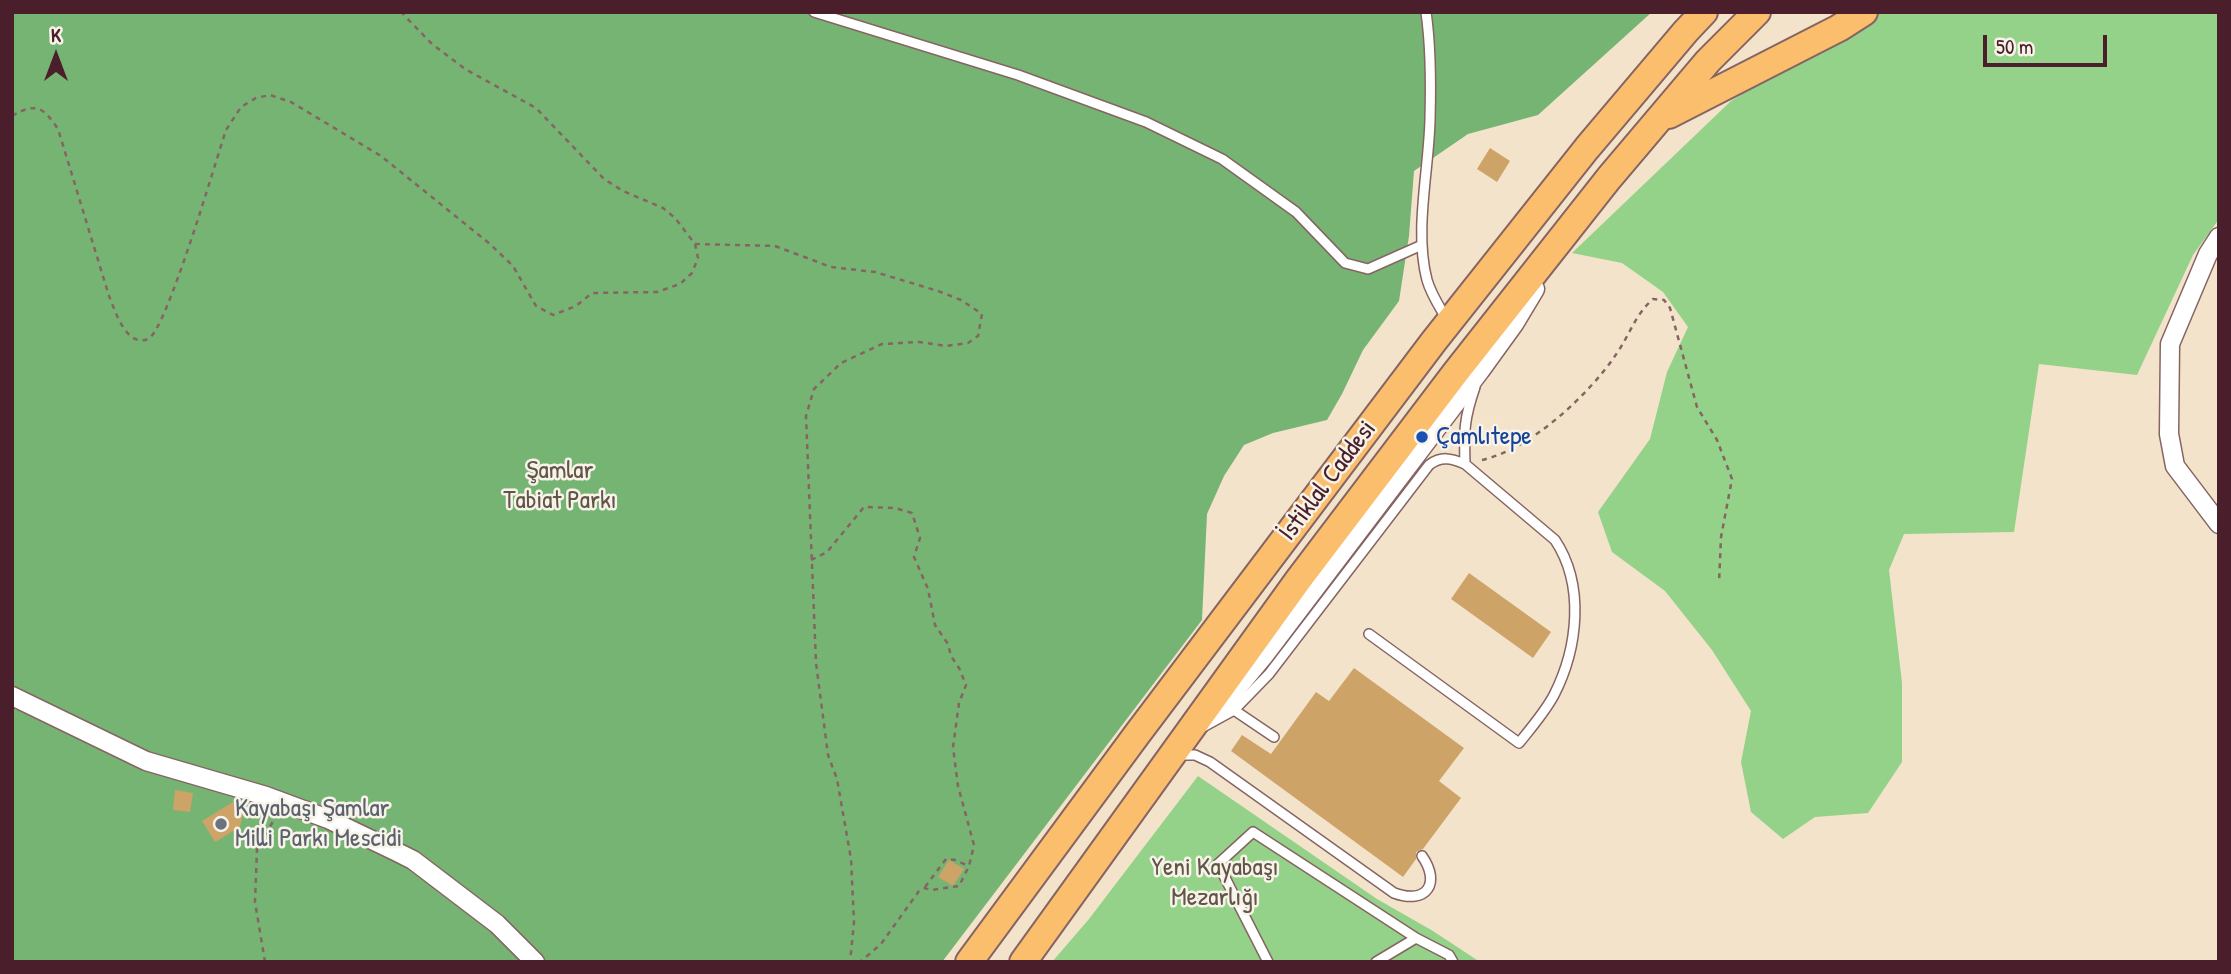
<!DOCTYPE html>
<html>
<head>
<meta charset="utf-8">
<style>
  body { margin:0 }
  #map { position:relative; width:2231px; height:974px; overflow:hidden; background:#f4e3cb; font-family:"Patrick Hand",sans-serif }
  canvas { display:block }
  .frame { position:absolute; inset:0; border:14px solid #4a1f2b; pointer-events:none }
  .north { position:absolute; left:21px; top:21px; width:70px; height:70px; -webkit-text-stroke:5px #f7f3e8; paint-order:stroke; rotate:0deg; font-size:19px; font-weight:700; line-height:28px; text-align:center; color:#4a1f2b }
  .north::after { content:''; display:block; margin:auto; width:24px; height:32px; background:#4a1f2b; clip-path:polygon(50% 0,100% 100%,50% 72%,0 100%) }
  .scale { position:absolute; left:1983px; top:35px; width:124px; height:32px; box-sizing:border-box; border:4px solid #4a1f2b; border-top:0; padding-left:9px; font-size:21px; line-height:24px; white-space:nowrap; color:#4a1f2b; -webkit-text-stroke:5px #f7f3e8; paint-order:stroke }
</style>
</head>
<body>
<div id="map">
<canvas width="2231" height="974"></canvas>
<div class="frame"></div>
<div class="north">K</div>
<div class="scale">50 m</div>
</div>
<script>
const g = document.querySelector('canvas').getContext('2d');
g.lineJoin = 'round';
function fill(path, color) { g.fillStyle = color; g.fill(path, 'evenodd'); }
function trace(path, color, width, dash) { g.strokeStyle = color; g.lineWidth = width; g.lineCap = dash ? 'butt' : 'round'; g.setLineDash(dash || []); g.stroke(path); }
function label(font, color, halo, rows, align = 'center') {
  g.font = font + ' "Patrick Hand",sans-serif'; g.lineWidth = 5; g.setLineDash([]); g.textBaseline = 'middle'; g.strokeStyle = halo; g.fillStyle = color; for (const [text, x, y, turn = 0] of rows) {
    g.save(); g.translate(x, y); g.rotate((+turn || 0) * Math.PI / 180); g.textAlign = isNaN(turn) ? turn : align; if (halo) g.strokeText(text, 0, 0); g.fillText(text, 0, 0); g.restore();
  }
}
fill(new Path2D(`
  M 1868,12 L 2219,12 L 2219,219 L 2193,255 L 2137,375 L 2039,364 L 2014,532 L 1904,534 L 1889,570 L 1902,683 L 1902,762 L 1868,813 L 1815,817 L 1783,839 L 1751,812 L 1741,762 L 1751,711 L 1712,650 L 1665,591 L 1612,552 L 1598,512 L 1650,439 L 1667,372 L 1688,327 L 1663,292 L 1622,263 L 1572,253 L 1731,101 Z
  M 1198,776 L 1377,899 L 1433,931 L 1480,962 L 1052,962 L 1089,919 Z`), '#93d288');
fill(new Path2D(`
  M 12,12 L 1652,12 L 1538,115 L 1468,134 L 1414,171 L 1409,236 L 1399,301 L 1363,350 L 1342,394 L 1327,420 L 1273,433 L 1244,445 L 1224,476 L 1207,514 L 1202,620 L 942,962 L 12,962 Z`), '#76b474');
fill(new Path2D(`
  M 1490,148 L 1510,161 L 1497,182 L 1477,169 Z
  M 1469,573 L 1551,632 L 1533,658 L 1451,599 Z
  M 1354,668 L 1464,748 L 1439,781 L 1461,798 L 1423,849 L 1416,852 L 1416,859 L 1403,877 L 1231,751 L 1242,735 L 1271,754 L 1316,692 L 1329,701 Z
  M 175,790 L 193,793 L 190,812 L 173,810 Z
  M 233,802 L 245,806 L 240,827 L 215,842 L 202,821 Z
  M 949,860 L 964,869 L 953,886 L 938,877 Z`), '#cda368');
const lane = new Path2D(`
  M 814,12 L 1018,75 L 1146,122 L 1222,159 L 1296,212 L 1345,263 L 1368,269 L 1422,245
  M 1426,12 C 1431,47 1431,84 1430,119 C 1429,170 1414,231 1427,280 C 1431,294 1439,306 1446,318
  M 1465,464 C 1464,430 1464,419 1475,387
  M 1234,710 L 1274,737
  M 1203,727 L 1234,710 L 1269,674 L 1429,465 C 1441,456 1451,458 1465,464 L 1555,540 C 1585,585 1578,648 1554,695 C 1545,712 1531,728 1519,743 L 1369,634
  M 1179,755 L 1195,755 L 1210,762 L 1394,893 C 1427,905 1441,883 1422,856
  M 1268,962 L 1218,864 L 1253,832 L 1416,938 L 1449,955 L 1453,962
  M 1376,962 L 1416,938`);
const street = new Path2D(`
  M 2219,237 L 2208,254 L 2170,344 L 2169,434 L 2175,466 L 2219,524
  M 12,696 L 146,761 L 266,796 L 328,819 L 395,851 L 413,860 L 497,924 L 535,962
  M 1218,711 L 1263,657 L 1480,371 L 1514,324 L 1535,289`);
const primary = new Path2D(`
  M 1669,115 L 1839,28 L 1864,12
  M 969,962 L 1138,733 L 1434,341 L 1587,148 L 1686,31 L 1704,12
  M 1023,962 L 1299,579 L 1456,372 L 1609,178 L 1708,61 L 1757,12`);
trace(lane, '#866463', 12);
trace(street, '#866463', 21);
trace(primary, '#866463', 30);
trace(new Path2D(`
  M 12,116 C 36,102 43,107 58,129 L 109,296 C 115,310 126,348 148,339 C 166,332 216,160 226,130 L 241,107 L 256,98 L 270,95 L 291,102 L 381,156 L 490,244 L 513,266 L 536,306 L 553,315 L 576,306 L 592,293 L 657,292 L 680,284 L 692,273 L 698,258 L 695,244 L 675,218 L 663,208 L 623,191 L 604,179 L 536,108 L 465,69 L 432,44 L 401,12
  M 695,244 L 775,246 L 831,267 L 875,272 L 938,291 L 961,300 L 982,314 L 978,336 L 968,343 L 946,346 L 919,342 L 882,344 L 841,363 L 814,389 L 806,416 L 816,663 L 828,755 L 837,779 L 851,859 L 854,922 L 850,962
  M 1482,460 C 1531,449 1589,395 1617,353 C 1630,334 1635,315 1653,299 L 1664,300 L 1670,308 L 1697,407 L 1717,440 L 1732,479 L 1721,537 L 1719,583
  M 811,560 L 827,552 L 864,507 L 895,508 L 912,513 L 920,538 L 914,557 L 928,589 L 935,625 L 948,644 L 951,656 L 959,668 L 966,685 L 959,703 L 953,747 L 958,786 L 974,845 L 969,866 L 959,886 L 931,890 L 925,888 L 919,891 L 881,944 L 860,962
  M 925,887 L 946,859 L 955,860 L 969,866
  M 265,962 L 255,902 L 257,849 L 275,818`), '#866463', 2.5, [5, 5]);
trace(lane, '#fff', 9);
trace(street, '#fff', 18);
trace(primary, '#fabe6d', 26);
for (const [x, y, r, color] of [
  [1422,437,7,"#1a4fb4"],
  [221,824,7,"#6b7280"]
]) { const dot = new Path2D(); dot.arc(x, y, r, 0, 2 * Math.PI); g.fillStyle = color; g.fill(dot); trace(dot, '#f7f3e8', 2.5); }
label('26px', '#164399', '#f7f3e8', [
  ["Çamlıtepe",1436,437]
], 'left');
label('26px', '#605547', '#f7f3e8', [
  ["Şamlar",560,471],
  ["Tabiat Parkı",560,501],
  ["Yeni Kayabaşı",1215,868],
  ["Mezarlığı",1215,898]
]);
label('26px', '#4a1f2b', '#f7f3e8', [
  ["İstiklal Caddesi",1328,481,-53]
]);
label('26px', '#5b616d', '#f7f3e8', [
  ["Kayabaşı Şamlar",235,809],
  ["Milli Parkı Mescidi",235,839]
], 'left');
</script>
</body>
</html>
